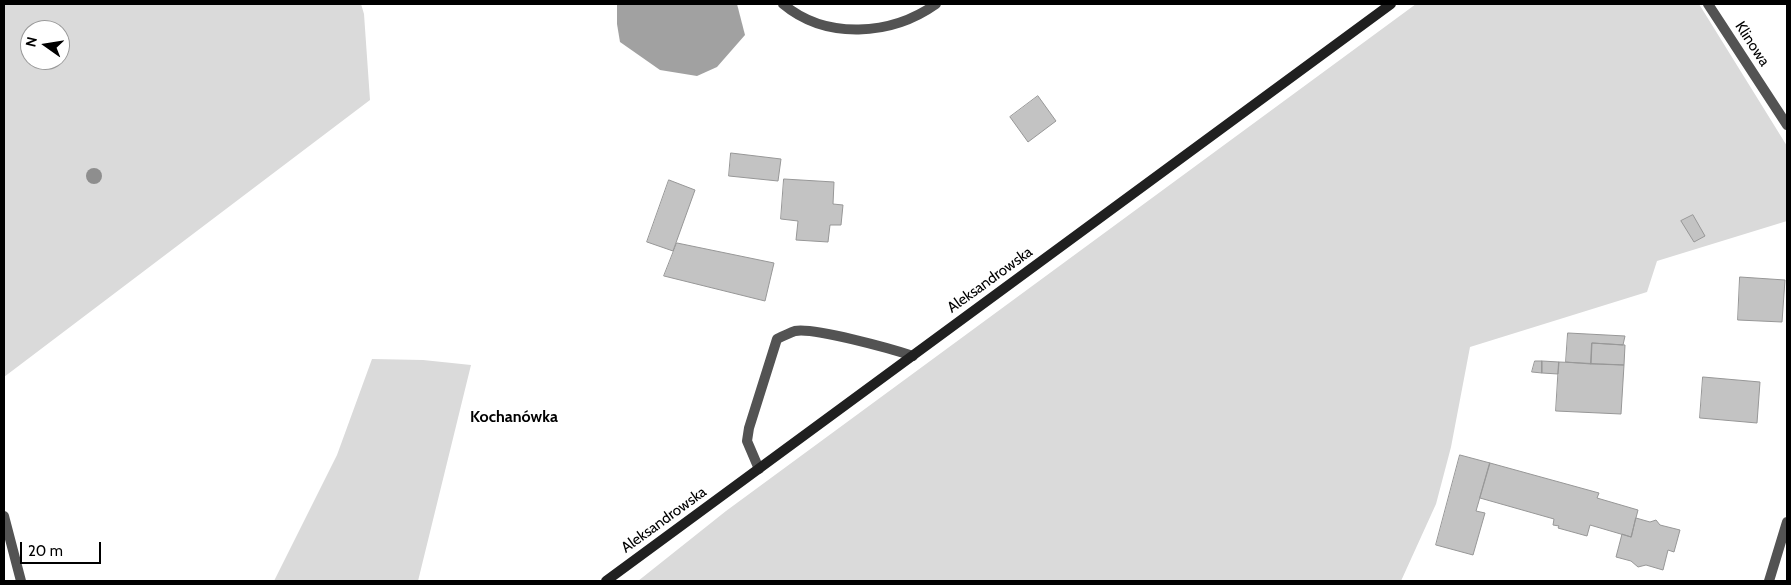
<!DOCTYPE html>
<meta charset="utf-8">
<style>
body{margin:0}
#map{position:relative;width:1791px;height:585px;overflow:hidden;background:#fff;font-family:Cabin,sans-serif}
canvas{display:block}
.frame{position:absolute;inset:0;border:5px solid #000;pointer-events:none}
.north{position:absolute;left:20px;top:20px;width:50px;height:50px;box-sizing:border-box;background:#fff;border:1px solid #999;border-radius:50%;rotate:283deg;font-size:14px;font-weight:700;line-height:20px;text-align:center;color:#000}
.north::after{content:'';display:block;margin:auto;width:18px;height:22px;background:#000;clip-path:polygon(50% 0,100% 100%,50% 72%,0 100%)}
.scale{position:absolute;left:20px;top:542px;width:81px;height:22px;box-sizing:border-box;border:2px solid #000;border-top:0;padding-left:6px;font-size:15px;line-height:18px;white-space:nowrap;color:#000;-webkit-text-stroke:4px #fff;paint-order:stroke}
</style>
<div id="map">
<canvas width="1791" height="585"></canvas>
<div class="frame"></div>
<div class="north">N</div>
<div class="scale">20 m</div>
</div>
<script>
const g = document.querySelector('canvas').getContext('2d');
g.lineJoin = 'round';
function fillPath(path, color) { g.fillStyle = color; g.fill(path, 'evenodd'); }
function stroke(path, color, width, dash) { g.strokeStyle = color; g.lineWidth = width; g.lineCap = dash ? 'butt' : 'round'; g.setLineDash(dash || []); g.stroke(path); }
function label(font, color, halo, rows, align = 'center') {
  g.font = font + ' Cabin,sans-serif'; g.lineWidth = 4; g.setLineDash([]); g.textBaseline = 'middle'; g.strokeStyle = halo; g.fillStyle = color; for (const [text, x, y, turn = 0] of rows) {
    g.save(); g.translate(x, y); g.rotate((+turn || 0) * Math.PI / 180); g.textAlign = isNaN(turn) ? turn : align; if (halo) g.strokeText(text, 0, 0); g.fillText(text, 0, 0); g.restore();
  }
}
const green = new Path2D(`
 M 4,4 L 361,4 L 364,14 L 370,100 L 4,377 ZM 30,30 L 60,30 L 60,60 L 30,60 Z
 M 1416,4 L 1699,4 L 1787,146 L 1787,221 L 1657,261 L 1647,292 L 1470,347 L 1451,447 L 1436,504 L 1401,581 L 638,581 L 726,511 Z
 M 372,359 L 423,360 L 471,365 L 418,581 L 274,581 L 337,455 Z`);
const water = new Path2D(`
 M 617,4 L 737,4 L 745,35 L 717,67 L 697,76 L 660,70 L 620,42 L 617,24 Z`);
const building = new Path2D(`
 M 1038,96 L 1056,121 L 1028,142 L 1010,117 Z
 M 731,153 L 781,159 L 778,181 L 729,176 Z
 M 784,179 L 834,182 L 833,204 L 843,205 L 841,225 L 830,225 L 828,242 L 796,240 L 798,221 L 781,219 Z
 M 669,180 L 695,190 L 673,251 L 647,242 Z
 M 1693,215 L 1705,236 L 1694,242 L 1681,221 Z
 M 677,243 L 774,263 L 765,301 L 664,276 Z
 M 1740,277 L 1785,280 L 1782,322 L 1738,320 Z
 M 1568,333 L 1625,336 L 1623,345 L 1592,343 L 1591,364 L 1566,362 Z
 M 1592,343 L 1625,345 L 1624,365 L 1591,364 Z
 M 1535,361 L 1542,361 L 1542,373 L 1532,372 Z
 M 1542,361 L 1559,362 L 1558,374 L 1542,373 Z
 M 1559,362 L 1624,365 L 1621,414 L 1556,411 Z
 M 1703,377 L 1760,382 L 1757,423 L 1700,418 Z
 M 1460,455 L 1490,463 L 1476,511 L 1485,513 L 1473,555 L 1436,545 Z
 M 1490,463 L 1599,493 L 1597,498 L 1638,510 L 1631,537 L 1590,525 L 1587,536 L 1558,528 L 1559,526 L 1553,525 L 1554,519 L 1480,498 Z
 M 1636,518 L 1650,522 L 1656,520 L 1660,525 L 1680,530 L 1674,552 L 1668,550 L 1663,570 L 1646,565 L 1638,567 L 1631,561 L 1616,557 L 1622,534 L 1631,537 Z`);
const lane = new Path2D(`
 M 783,4 C 826,40 891,36 936,4
 M 759,469 L 747,441 L 749,428 L 777,339 C 783,336 789,333 795,331 C 813,327 892,349 913,356`);
const street = new Path2D(`
 M 1708,4 L 1787,125
 M 4,516 L 21,581
 M 1769,581 L 1787,522`);
const secondary = new Path2D(`
 M 606,581 L 1391,4`);
const trees = [
 [94,176]
];
const streetNames = [
 ["Klinowa",1752,44,57],
 ["Aleksandrowska",990,280,-36],
 ["Aleksandrowska",664,520,-36]
];
const neighbourhoodNames = [
 ["Kochanówka",514,417]
];
fillPath(green, '#dadada');
fillPath(water, '#a1a1a1');
fillPath(building, '#c3c3c3');
stroke(building, '#979797', 1);
stroke(lane, '#535353', 10);
stroke(street, '#535353', 10);
stroke(secondary, '#202020', 10);
g.fillStyle = '#8e8e8e';
for (const [x, y] of trees) { g.beginPath(); g.arc(x, y, 8, 0, 2 * Math.PI); g.fill(); }
label('15px', '#000', '#fff', streetNames);
label('bold 16px', '#000', '#fff', neighbourhoodNames);
</script>
